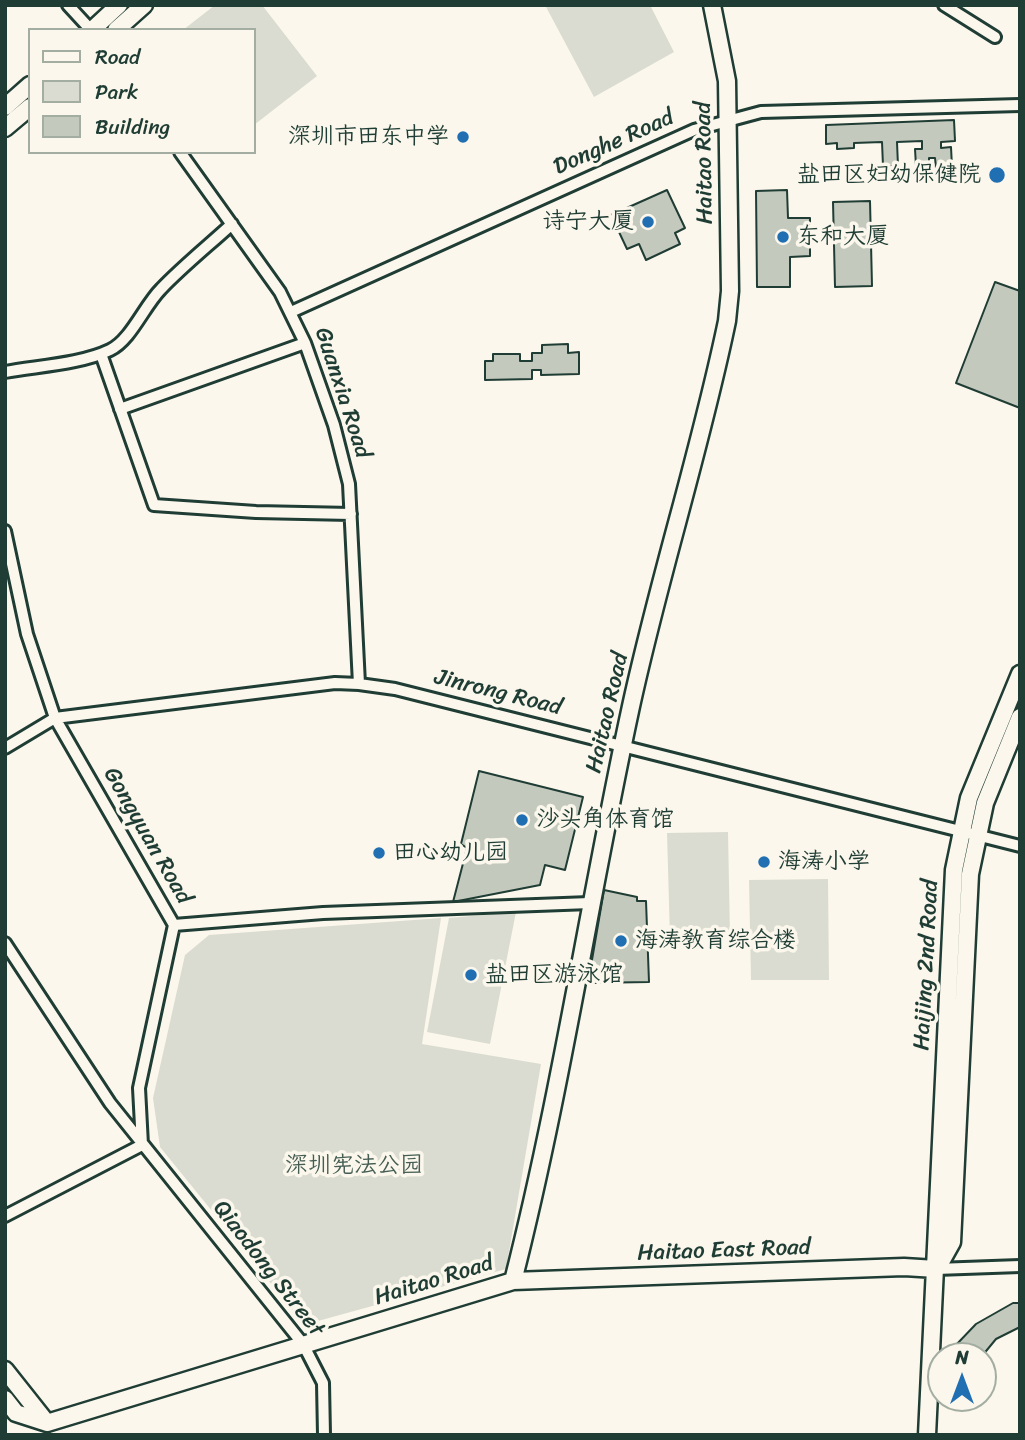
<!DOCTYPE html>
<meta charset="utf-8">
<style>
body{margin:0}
#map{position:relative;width:1025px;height:1440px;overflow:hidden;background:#fbf7ec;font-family:Sriracha,sans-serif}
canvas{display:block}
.frame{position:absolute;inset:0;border:7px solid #1f3d34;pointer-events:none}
.legend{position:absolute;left:28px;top:28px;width:228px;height:126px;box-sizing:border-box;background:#fbf7ec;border:2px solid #a3ada2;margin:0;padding:9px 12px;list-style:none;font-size:21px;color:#1f3d34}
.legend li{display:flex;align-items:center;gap:14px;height:35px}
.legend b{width:35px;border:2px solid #a3ada2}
.north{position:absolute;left:927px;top:1342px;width:70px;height:70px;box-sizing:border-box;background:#fbf7ec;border:2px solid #a3ada2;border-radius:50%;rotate:0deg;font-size:19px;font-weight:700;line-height:28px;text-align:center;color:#1f3d34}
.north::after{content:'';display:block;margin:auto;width:24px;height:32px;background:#1f6fb2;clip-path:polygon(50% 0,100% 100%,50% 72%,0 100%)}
</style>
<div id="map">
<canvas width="1025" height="1440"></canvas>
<div class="frame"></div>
<ul class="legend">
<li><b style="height:9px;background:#fbf7ec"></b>Road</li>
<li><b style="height:19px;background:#dbdcd1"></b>Park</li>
<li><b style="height:19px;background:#c4c9be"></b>Building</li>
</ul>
<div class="north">N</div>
</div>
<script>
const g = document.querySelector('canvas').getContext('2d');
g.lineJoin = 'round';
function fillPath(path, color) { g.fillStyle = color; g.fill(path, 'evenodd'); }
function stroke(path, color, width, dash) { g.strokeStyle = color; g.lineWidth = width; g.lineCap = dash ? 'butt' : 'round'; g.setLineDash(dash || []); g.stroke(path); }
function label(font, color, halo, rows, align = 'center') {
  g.font = font + ' Sriracha,"LXGW WenKai TC",sans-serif'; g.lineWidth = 7; g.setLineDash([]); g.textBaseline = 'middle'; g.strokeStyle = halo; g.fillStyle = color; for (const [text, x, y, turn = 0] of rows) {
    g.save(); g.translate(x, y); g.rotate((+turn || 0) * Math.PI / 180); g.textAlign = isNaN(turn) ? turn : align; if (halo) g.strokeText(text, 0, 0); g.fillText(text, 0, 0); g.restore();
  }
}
const green = new Path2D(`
 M 215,5 L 262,5 L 317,76 L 254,125 L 254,30 L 183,30 Z
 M 545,5 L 650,5 L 674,52 L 594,97 Z
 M 728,832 L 730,937 L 670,939 L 667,833 Z
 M 828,879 L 829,980 L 751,980 L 749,880 Z
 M 516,912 L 490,1044 L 427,1032 L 449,918 Z
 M 441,918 L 422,1044 L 541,1064 L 506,1269 L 318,1321 L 298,1317 L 160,1147 L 153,1098 L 185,955 L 209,935 Z`);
const building = new Path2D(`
 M 954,120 L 955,141 L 941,142 L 941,148 L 951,147 L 952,167 L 936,168 L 935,158 L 929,158 L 929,166 L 916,166 L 915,149 L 922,149 L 922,141 L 897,142 L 898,166 L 883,166 L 882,142 L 854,143 L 854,148 L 837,149 L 837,143 L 826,144 L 826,125 Z
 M 667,190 L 685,228 L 675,233 L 680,244 L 646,260 L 639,244 L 627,249 L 611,215 Z
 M 787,190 L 788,218 L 810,218 L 810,256 L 790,257 L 790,287 L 757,287 L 756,191 Z
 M 870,201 L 872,286 L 835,287 L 833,202 Z
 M 995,282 L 1020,291 L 1020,408 L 956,383 Z
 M 568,344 L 568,353 L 579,352 L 579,374 L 541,375 L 541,370 L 532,370 L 532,379 L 485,380 L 485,361 L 493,361 L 493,354 L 520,354 L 520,361 L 532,361 L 532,353 L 542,353 L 542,345 Z
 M 479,771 L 583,797 L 565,870 L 545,865 L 540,885 L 453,902 L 467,848 L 461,844 Z
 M 604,890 L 637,897 L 637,901 L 646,901 L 649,982 L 588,983 Z
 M 1013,1303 L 1020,1303 L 1020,1327 L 996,1339 L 982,1356 L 953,1356 L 955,1346 L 976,1324 Z
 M 946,1398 L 973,1398 L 972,1405 L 945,1405 Z`);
const street = new Path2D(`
 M 68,5 L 91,30
 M 944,5 L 995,37
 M 180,152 L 280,292 L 305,343 L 334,425 L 349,484 L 359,684
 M 291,312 L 694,130 L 761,112 L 1020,105
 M 101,354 L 154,505 L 256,512 L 351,514
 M 5,372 C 37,366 81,364 110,350 C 131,340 144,306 161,289 C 183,266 208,246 232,224
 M 120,409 L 305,343
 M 5,531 L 27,634 L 55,718 L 174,925 L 139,1088 L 142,1145 L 5,1216
 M 5,748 L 55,718 L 335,683 L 359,684 L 395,689 L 1020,846
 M 174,925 L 323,913 L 590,903
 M 5,943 L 110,1103 L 303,1344 L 323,1383 L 324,1435
 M 936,1269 L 1020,1266`);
const secondary = new Path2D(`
 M 92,30 L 119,5
 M 116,30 L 144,5
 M 5,107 L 30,85
 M 5,128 L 30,107
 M 938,1267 L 952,1242 L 970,874 L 985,803 L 1020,717
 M 513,1281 L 904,1267 L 936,1269
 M 5,1370 L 47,1423
 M 5,1399 L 16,1413 L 47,1423
 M 47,1423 L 513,1281 C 561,1093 589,901 630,711 C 658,580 700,452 727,321 L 730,291 L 727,81 L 712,5
 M 927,1435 L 954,870 L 969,798 L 1020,674`);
const markers = [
 [463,137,7,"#1f6fb2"],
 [997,175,9,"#1f6fb2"],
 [648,222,7,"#1f6fb2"],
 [783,237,7,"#1f6fb2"],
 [522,820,7,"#1f6fb2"],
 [379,853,7,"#1f6fb2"],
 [764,862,7,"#1f6fb2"],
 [621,941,7,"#1f6fb2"],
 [471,975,7,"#1f6fb2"]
];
const poiNames = [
 ["深圳市田东中学",449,137,"right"],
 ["盐田区妇幼保健院",981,175,"right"],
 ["诗宁大厦",634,222,"right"],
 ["东和大厦",797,237],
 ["沙头角体育馆",536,820],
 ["田心幼儿园",393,853],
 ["海涛小学",778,862],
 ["海涛教育综合楼",635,941],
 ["盐田区游泳馆",485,975]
];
const streetNames = [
 ["Donghe Road",614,143,-24],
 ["Haitao Road",705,163,-91],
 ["Guanxia Road",342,393,72],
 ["Jinrong Road",498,693,14],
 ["Haitao Road",608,713,-77],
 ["Gongyuan Road",147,836,60],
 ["Haijing 2nd Road",927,965,-87],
 ["Haitao East Road",724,1251,-2],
 ["Qiaodong Street",268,1269,52],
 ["Haitao Road",434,1281,-17]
];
const parkNames = [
 ["深圳宪法公园",354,1166]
];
fillPath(green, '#dbdcd1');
fillPath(building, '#c4c9be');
stroke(building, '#1f3d34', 2);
stroke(street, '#1f3d34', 16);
stroke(secondary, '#1f3d34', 21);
stroke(street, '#fbf7ec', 10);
stroke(secondary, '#fbf7ec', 16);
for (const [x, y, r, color] of markers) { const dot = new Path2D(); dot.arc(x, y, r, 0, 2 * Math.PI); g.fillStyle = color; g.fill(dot); stroke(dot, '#fbf7ec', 2.5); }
label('23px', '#1f3d34', '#fbf7ec', poiNames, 'left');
label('23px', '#1f3d34', '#fbf7ec', streetNames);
label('23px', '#455d53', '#fbf7ec', parkNames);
</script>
